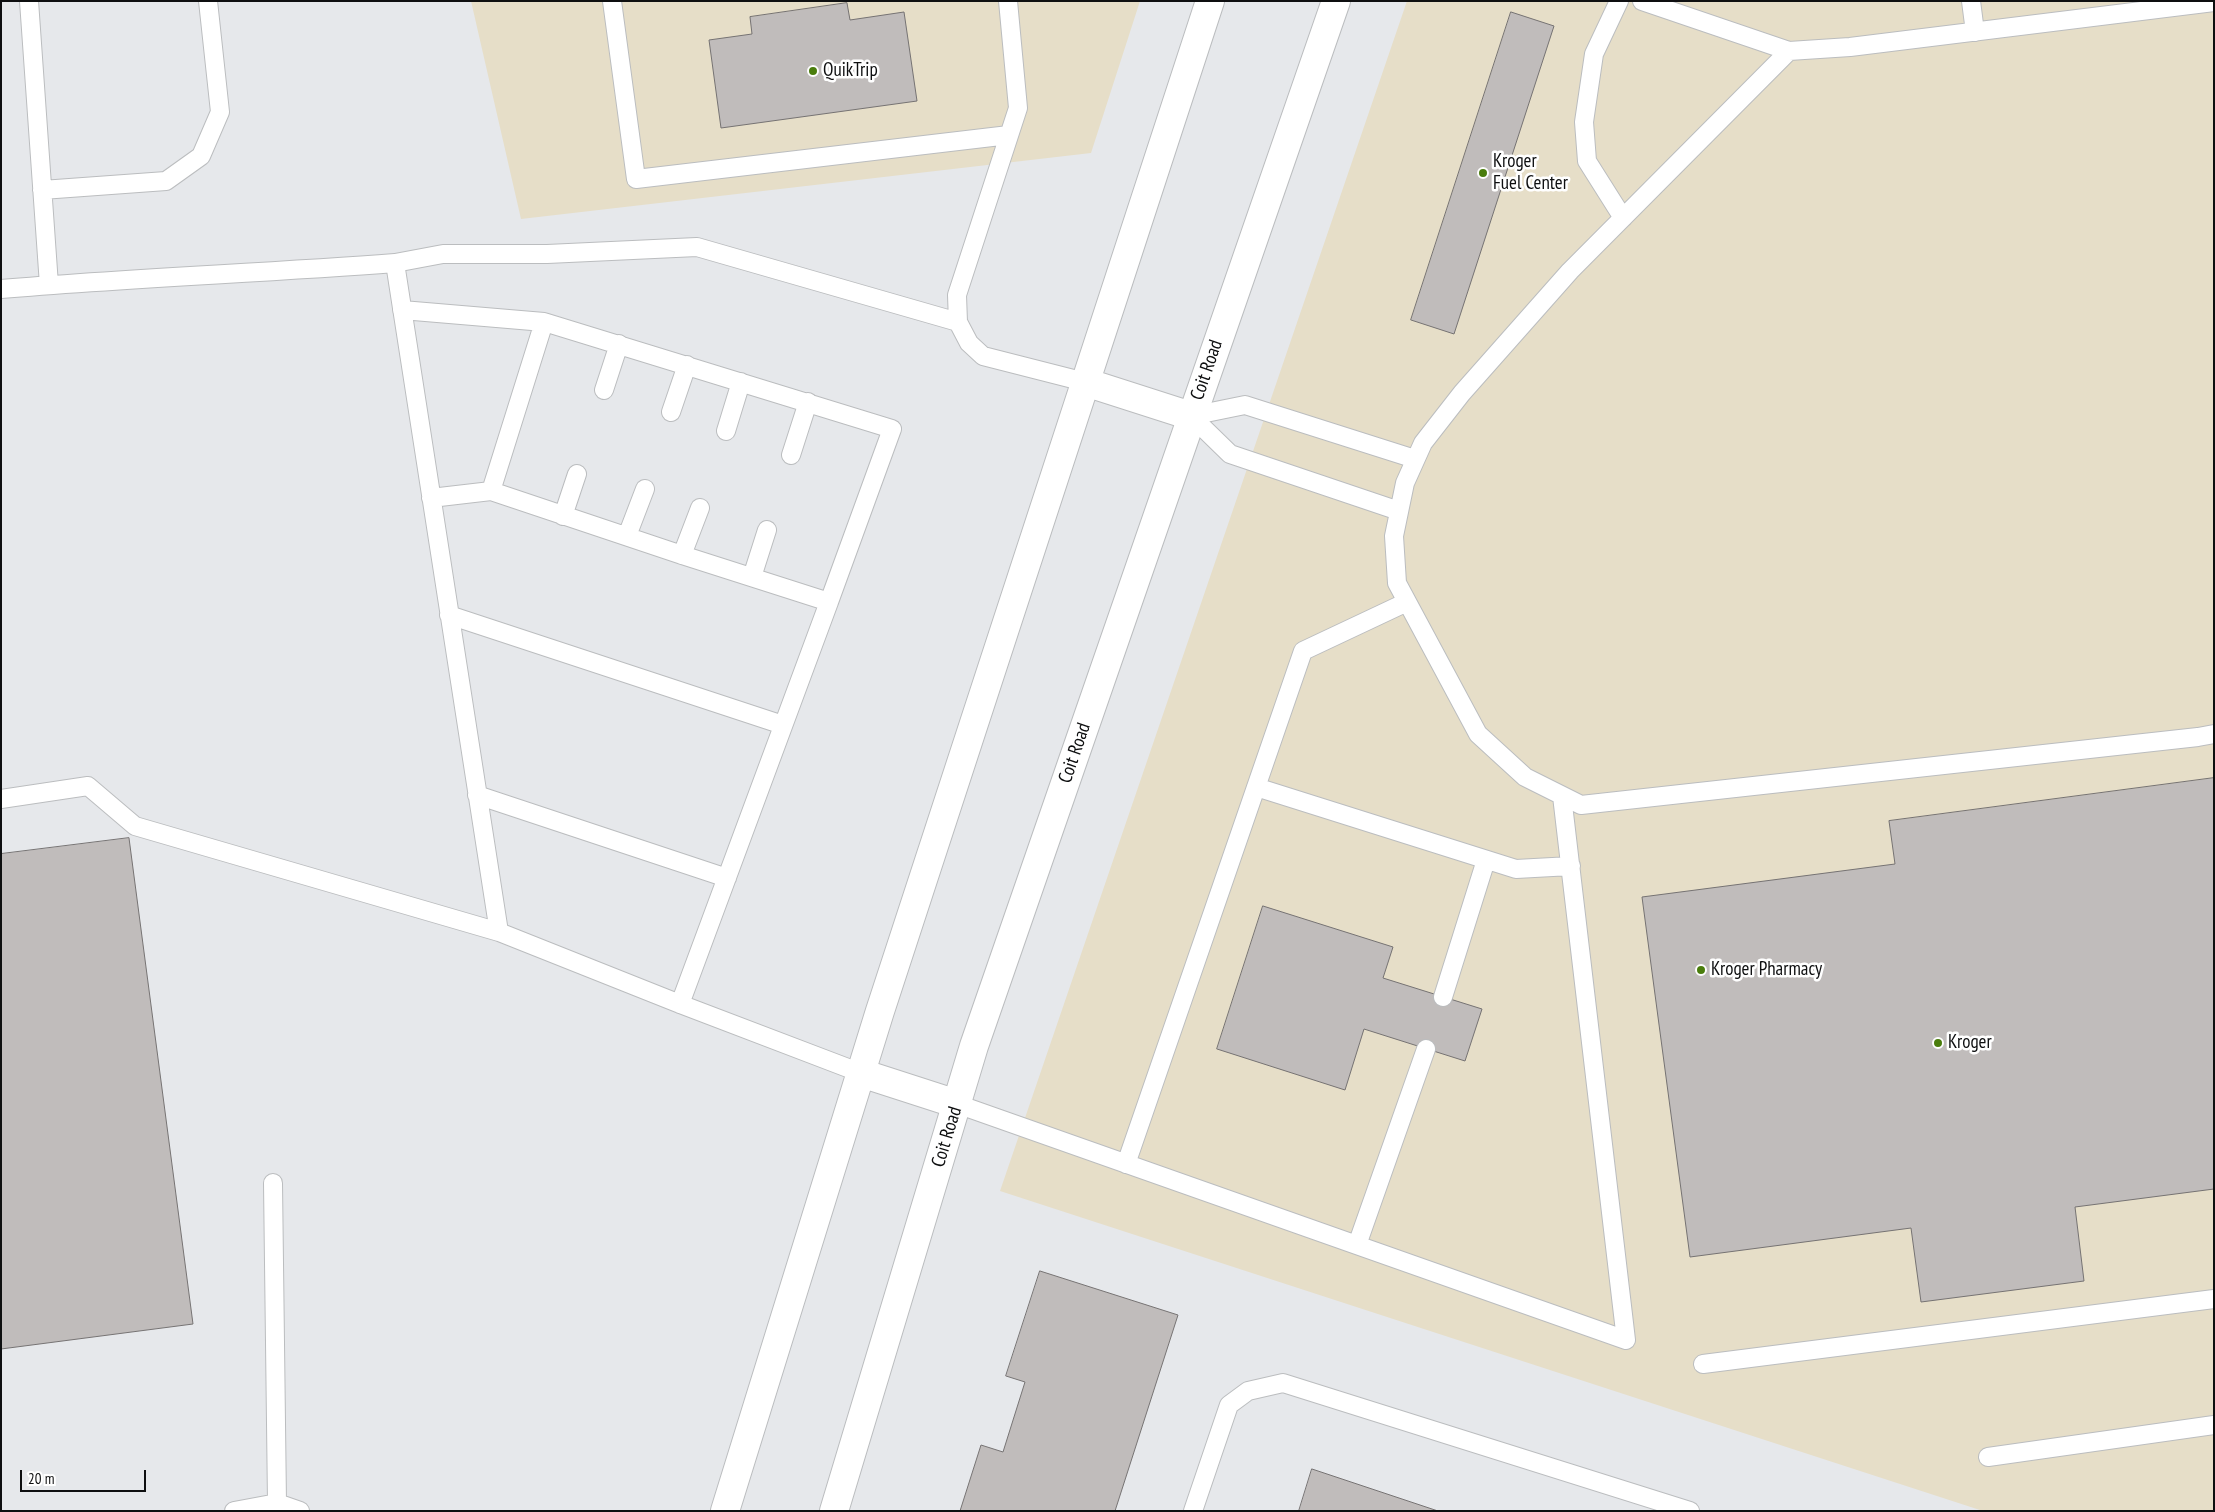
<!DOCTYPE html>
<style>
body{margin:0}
#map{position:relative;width:2215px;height:1512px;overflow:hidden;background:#e6e8eb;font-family:"PT Sans Narrow",sans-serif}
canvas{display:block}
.frame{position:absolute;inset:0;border:2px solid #0e0f10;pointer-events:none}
.scale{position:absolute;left:20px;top:1470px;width:126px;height:22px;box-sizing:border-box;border:2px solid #0e0f10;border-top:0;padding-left:6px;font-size:15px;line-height:18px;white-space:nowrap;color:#0e0f10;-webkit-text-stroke:4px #fff;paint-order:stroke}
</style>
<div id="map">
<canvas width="2215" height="1512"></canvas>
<div class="frame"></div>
<div class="scale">20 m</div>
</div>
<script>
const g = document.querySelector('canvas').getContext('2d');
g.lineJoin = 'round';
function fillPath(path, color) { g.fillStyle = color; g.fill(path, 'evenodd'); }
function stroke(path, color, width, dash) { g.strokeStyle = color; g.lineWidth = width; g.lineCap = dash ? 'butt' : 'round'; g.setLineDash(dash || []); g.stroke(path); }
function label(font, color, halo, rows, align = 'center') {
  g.font = font + ' "PT Sans Narrow",sans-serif'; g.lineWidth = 5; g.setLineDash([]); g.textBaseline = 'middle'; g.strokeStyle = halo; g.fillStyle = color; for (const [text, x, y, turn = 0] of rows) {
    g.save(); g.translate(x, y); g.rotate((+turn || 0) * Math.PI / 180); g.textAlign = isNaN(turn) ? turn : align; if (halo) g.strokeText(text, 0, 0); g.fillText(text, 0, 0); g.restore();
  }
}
const commercial = new Path2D(`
 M 471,1 L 1140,1 L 1091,153 L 521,219 Z
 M 1407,1 L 2214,1 L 2214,1511 L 1983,1511 L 1000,1191 Z`);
const building = new Path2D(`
 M 847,3 L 850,20 L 904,12 L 917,101 L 721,128 L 709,40 L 752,34 L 750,17 Z
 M 1511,12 L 1554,26 L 1454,334 L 1411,320 Z
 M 2214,778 L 2214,1189 L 2075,1207 L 2084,1281 L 1921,1302 L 1911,1228 L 1690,1257 L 1642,897 L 1895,864 L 1889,821 Z
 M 129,838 L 193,1324 L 1,1349 L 1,854 Z
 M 1263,906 L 1393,947 L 1383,978 L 1482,1009 L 1465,1061 L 1364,1029 L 1345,1090 L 1217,1049 Z
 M 1040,1271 L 1178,1315 L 1115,1511 L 960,1511 L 981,1445 L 1003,1452 L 1025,1382 L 1006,1376 Z
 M 1312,1469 L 1438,1511 L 1299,1511 Z`);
const lane = new Path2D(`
 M 29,1 L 49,285
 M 612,1 L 636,179 L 1009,135
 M 1008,1 L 1018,108 L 957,295 L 958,322 L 969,343 L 983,356 L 1085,382
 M 1619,1 L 1594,54 L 1584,122 L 1587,161 L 1623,218
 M 1642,1 L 1789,51 L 1850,47 L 2214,2
 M 1971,1 L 1975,32
 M 1789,51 L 1570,271 L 1462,393 L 1423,443 L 1405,483 L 1394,536 L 1397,583 L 1478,734 L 1525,777 L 1581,805 L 2198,737 L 2214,734
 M 42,190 L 166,181 L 201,156 L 220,112 L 208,1
 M 395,263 L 443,254 L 547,254 L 697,247 L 958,322
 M 1,289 C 132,278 263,273 395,263 L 499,932 L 680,1004 L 861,1073
 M 402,310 L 544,322 L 892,429 L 829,602 L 682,555 L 491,491 L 431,498
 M 604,390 L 619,344
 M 671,412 L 687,365
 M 1191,416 L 1245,405 L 1415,459
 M 1191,416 L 1230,454 L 1399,511
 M 726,431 L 741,382
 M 791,455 L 808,402
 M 491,491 L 544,322
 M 563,516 L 577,474
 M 627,536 L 645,489
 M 682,555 L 700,508
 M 752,577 L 767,530
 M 449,615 L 783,725
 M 1256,787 L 1516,869 L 1571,866
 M 477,795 L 727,878
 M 1,799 L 88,786 L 135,826 L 499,932
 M 1443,997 L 1486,860
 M 680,1004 L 829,602
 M 957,1104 L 1626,1340 L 1562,796
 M 1126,1164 L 1303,651 L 1407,602
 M 273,1183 L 277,1503
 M 1357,1245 L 1426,1049
 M 1703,1364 L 2214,1299
 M 1988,1457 L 2214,1425
 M 234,1511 L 277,1503 L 300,1511
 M 1193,1511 L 1229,1405 L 1248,1391 L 1283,1383 L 1690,1511`);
const secondary = new Path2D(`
 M 1085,382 L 1191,416
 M 861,1073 L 957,1104
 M 725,1511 L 880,1011 L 1210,1
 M 834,1511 L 974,1046 L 1336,1`);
const markers = [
 [813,71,5,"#4a7d0c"],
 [1483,173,5,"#4a7d0c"],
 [1701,970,5,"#4a7d0c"],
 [1938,1043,5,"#4a7d0c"]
];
const poiNames = [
 ["QuikTrip",823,71],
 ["Kroger",1493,162],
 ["Fuel Center",1493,184],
 ["Kroger Pharmacy",1711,970],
 ["Kroger",1948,1043]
];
const streetNames = [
 ["Coit Road",1207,370,-71],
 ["Coit Road",1075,753,-71],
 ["Coit Road",947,1137,-73]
];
fillPath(commercial, '#e6dec8');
fillPath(building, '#c0bcbb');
stroke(building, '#767373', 1);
stroke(lane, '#bbbdbf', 20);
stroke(secondary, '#bbbdbf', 30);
stroke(lane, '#fff', 18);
stroke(secondary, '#fff', 28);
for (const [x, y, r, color] of markers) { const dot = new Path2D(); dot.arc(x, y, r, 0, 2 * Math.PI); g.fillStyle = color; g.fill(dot); stroke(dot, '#fff', 2); }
label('19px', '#0e0f10', '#fff', poiNames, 'left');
label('19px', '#0e0f10', '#fff', streetNames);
</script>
